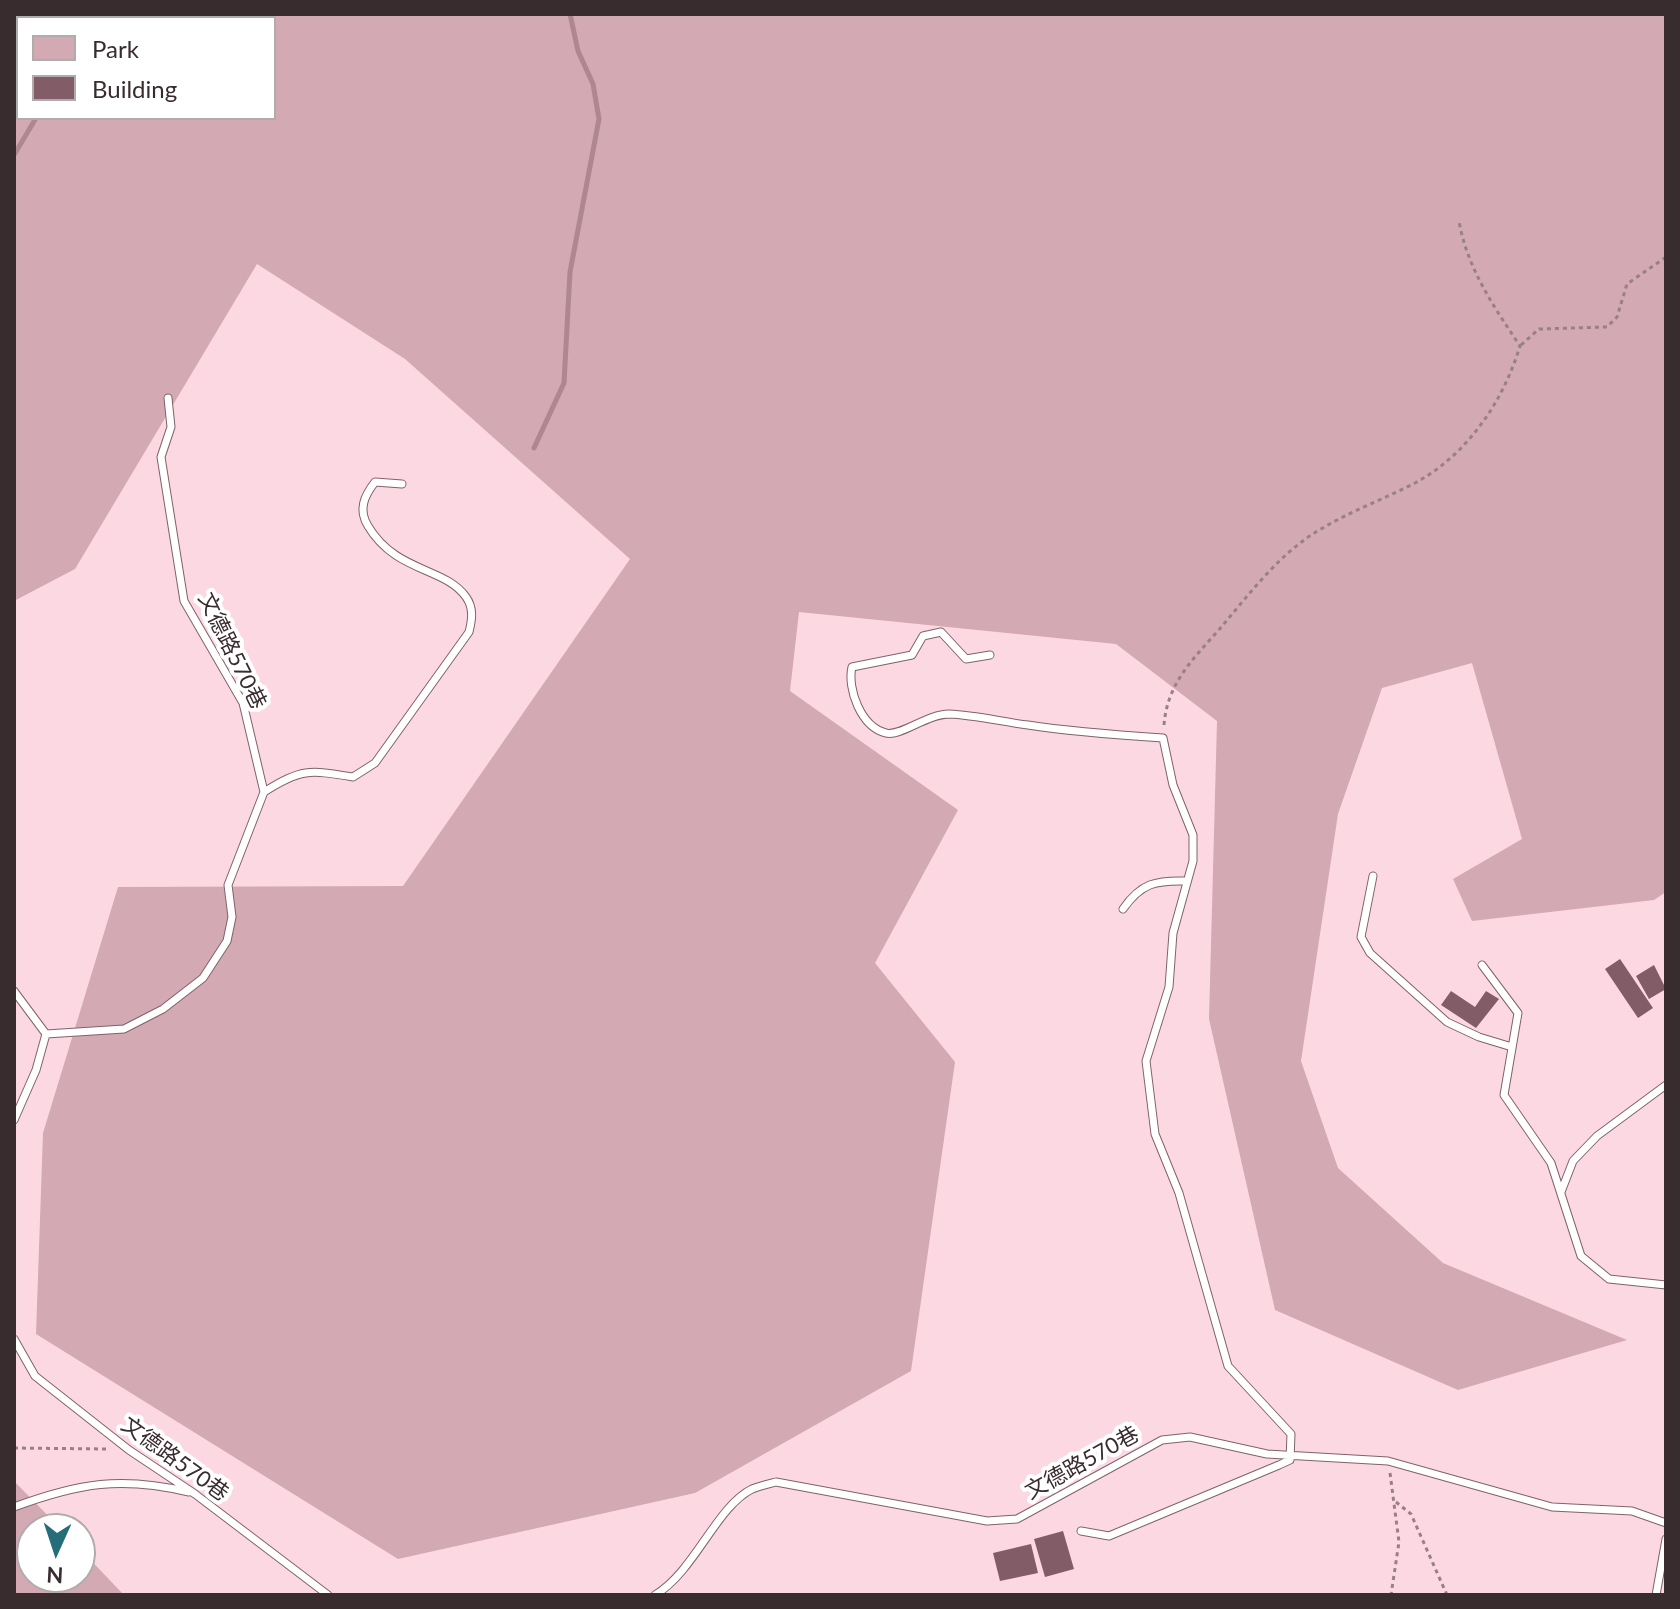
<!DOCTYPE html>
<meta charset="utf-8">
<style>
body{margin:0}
#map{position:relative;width:1680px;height:1609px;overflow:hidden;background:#fcd9e2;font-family:Lato,sans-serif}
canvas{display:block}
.frame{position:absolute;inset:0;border:16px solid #392c2f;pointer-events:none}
.legend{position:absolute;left:16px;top:16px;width:260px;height:104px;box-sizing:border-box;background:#fff;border:2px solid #b0abac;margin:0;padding:10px 14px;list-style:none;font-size:24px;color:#392c2f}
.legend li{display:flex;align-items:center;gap:16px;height:40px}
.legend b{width:40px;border:2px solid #b0abac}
.north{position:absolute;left:16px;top:1513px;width:80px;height:80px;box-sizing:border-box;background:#fff;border:2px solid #b0abac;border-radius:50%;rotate:183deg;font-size:22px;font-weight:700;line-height:32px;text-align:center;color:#392c2f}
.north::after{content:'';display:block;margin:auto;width:28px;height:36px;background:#266d7a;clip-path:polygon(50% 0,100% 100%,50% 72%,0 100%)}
</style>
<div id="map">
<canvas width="1680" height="1609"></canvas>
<div class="frame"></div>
<ul class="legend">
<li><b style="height:22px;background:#d3a9b3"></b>Park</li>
<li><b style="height:22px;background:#825c66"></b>Building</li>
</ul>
<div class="north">N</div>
</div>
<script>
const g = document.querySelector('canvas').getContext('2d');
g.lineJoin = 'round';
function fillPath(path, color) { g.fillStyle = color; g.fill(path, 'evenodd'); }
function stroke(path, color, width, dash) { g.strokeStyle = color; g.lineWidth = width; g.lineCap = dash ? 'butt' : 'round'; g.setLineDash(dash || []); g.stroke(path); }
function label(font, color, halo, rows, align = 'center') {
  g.font = font + ' Lato,"Noto Sans TC",sans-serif'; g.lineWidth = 8; g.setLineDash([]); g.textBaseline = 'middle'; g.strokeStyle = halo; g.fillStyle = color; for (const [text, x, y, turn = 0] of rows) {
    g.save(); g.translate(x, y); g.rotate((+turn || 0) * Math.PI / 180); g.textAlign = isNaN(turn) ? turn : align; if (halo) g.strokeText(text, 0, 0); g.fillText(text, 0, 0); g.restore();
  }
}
const green = new Path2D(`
 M 14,14 L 1666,14 L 1666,892 L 1654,900 L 1472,921 L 1453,879 L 1522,839 L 1472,663 L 1382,688 L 1338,814 L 1301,1061 L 1338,1168 L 1443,1263 L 1627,1340 L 1458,1390 L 1275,1310 L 1209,1019 L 1217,721 L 1116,644 L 799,612 L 790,691 L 958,810 L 875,963 L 955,1062 L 911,1371 L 695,1493 L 398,1559 L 36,1334 L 43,1133 L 118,887 L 403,886 L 630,559 L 405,359 L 257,264 L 75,569 L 14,601 ZM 18,18 L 274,18 L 274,118 L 18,118 Z
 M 14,1481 L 61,1529 L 32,1529 L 32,1577 L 80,1577 L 80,1549 L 124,1595 L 14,1595 Z`);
const stream = new Path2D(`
 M 138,18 L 141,14
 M 14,155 L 36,118
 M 534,448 L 564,383 L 570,272 L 599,119 L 593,84 L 578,51 L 570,14`);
const building = new Path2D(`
 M 1620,959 L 1653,1008 L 1638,1018 L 1605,969 Z
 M 1654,965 L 1666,989 L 1649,999 L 1636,976 Z
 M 1451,991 L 1475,1007 L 1486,991 L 1499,999 L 1476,1028 L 1441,1005 Z
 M 1063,1531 L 1074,1569 L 1045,1577 L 1034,1539 Z
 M 1031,1544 L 1038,1573 L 1000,1581 L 993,1553 Z`);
const path = new Path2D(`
 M 1521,345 L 1539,329 L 1607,327 L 1617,317 L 1627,284 L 1666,257
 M 1164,725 C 1167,685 1191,661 1217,632 C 1248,596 1279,553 1321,529 C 1351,511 1384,499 1415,483 C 1467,455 1503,402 1520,346 C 1494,307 1467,268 1459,221
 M 14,1448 L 109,1449
 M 1390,1473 L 1399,1542 L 1391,1595
 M 1396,1502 L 1411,1514 L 1447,1595`);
const lane = new Path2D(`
 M 990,655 L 966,659 L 941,632 L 923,636 L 912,655 L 852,667 C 847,689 861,727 886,733 C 900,737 927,714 949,714 C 975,715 1003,722 1028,725 C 1073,732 1118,735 1163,738 L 1173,785 L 1193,835 L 1193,861 L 1173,933 L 1169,987 L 1146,1061 L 1155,1134 L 1179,1193 L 1228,1366 L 1291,1434 L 1290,1460 L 1279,1465 L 1109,1536 L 1081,1531
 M 264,792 C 301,768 310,770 353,777 L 375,763 L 469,632 C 472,620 474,608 466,597 C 445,567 396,573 368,526 C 358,510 364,496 375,482 L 402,484
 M 1373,876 L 1361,937 L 1370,953 L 1447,1022 L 1479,1037 L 1512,1047
 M 1123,909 C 1141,883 1156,880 1187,881
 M 1482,965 L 1518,1013 L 1504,1095 L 1551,1163 L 1581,1256 L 1609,1279 L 1666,1285
 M 14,991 L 46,1034
 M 14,1120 L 36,1070 L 46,1034 L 124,1029 L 163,1009 L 203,978 L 227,941 L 232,917 L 228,885 L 264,792 L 243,703 L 184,601 L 161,457 L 171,427 L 168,398
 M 1561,1192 L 1573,1161 L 1597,1136 L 1666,1085
 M 14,1339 L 35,1376 L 129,1450 L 195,1494 L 328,1595
 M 14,1507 C 79,1483 121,1476 189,1492
 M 655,1595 C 695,1571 716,1507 752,1489 C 759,1486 768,1484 776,1482 L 987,1521 L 1017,1519 L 1162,1440 L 1190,1437 L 1267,1454 L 1388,1461 L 1552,1507 L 1632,1511 L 1666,1523
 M 1656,1595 L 1666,1539`);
const streetNames = [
 ["文德路570巷",232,651,64],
 ["文德路570巷",175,1459,36],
 ["文德路570巷",1082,1463,-29]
];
fillPath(green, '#d3a9b3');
stroke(stream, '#af8791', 5);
fillPath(building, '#825c66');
stroke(lane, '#806269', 9);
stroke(path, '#978086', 3, [4, 4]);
stroke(lane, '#fff', 7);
label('22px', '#392c2f', '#fff', streetNames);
</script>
